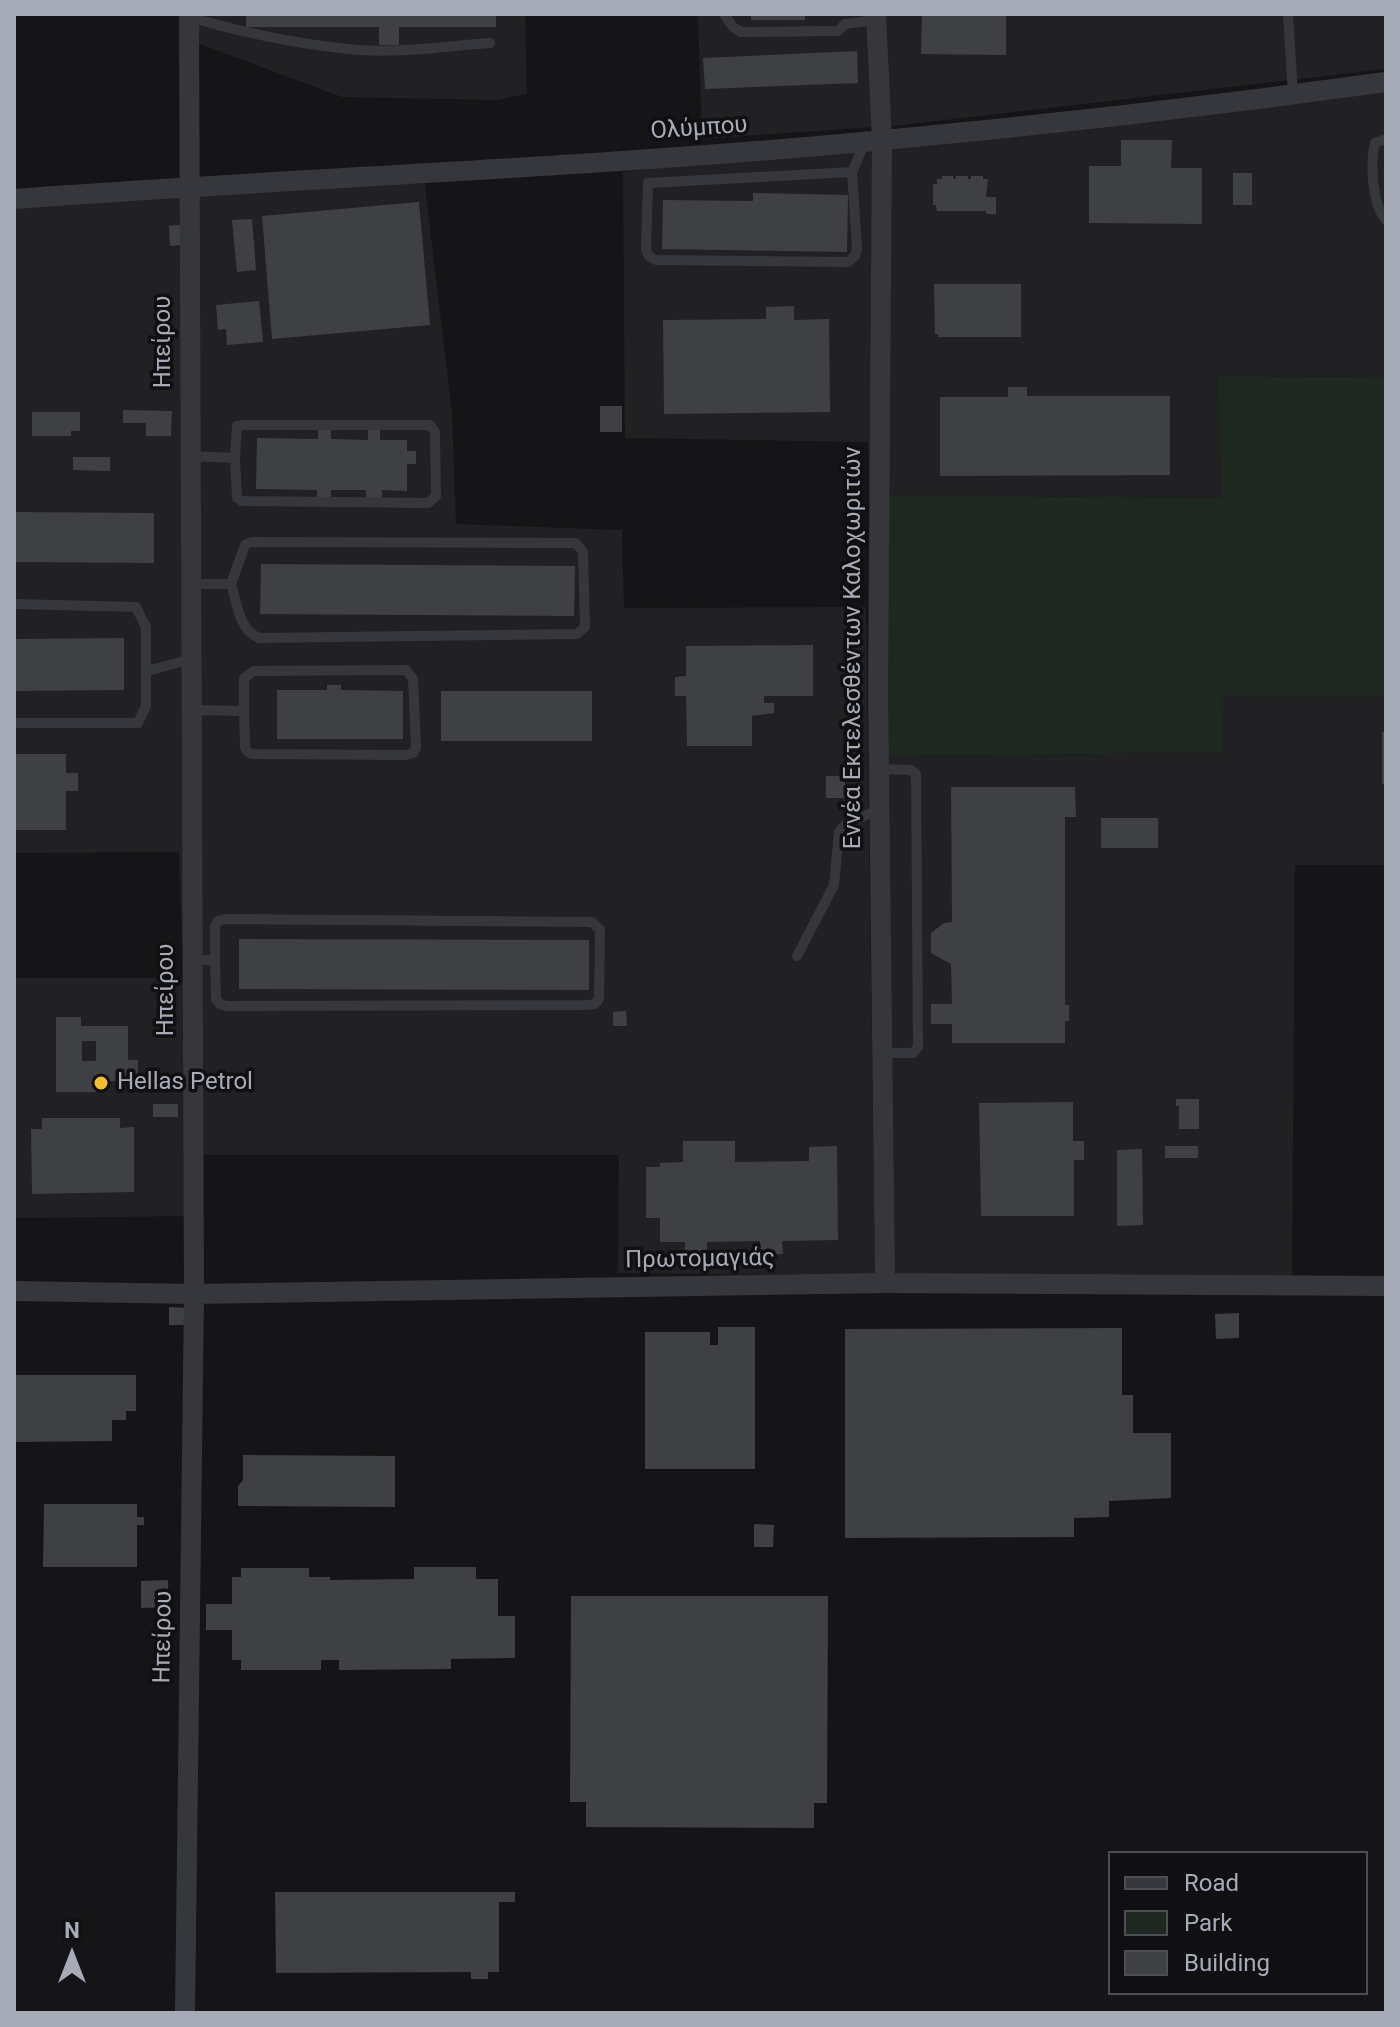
<!DOCTYPE html>
<meta charset="utf-8">
<style>
body{margin:0}
#map{position:relative;width:1400px;height:2027px;overflow:hidden;background:#151517;font-family:Roboto,sans-serif}
canvas{display:block}
.frame{position:absolute;inset:0;border:16px solid #a7abb7;pointer-events:none}
.legend{position:absolute;left:1108px;top:1851px;width:260px;height:144px;box-sizing:border-box;background:#101012;border:2px solid #4c4e54;margin:0;padding:10px 14px;list-style:none;font-size:24px;color:#a7abb7}
.legend li{display:flex;align-items:center;gap:16px;height:40px}
.legend b{width:40px;border:2px solid #4c4e54}
.north{position:absolute;left:32px;top:1915px;width:80px;height:80px;-webkit-text-stroke:6px #101012;paint-order:stroke;rotate:0deg;font-size:22px;font-weight:700;line-height:32px;text-align:center;color:#a7abb7}
.north::after{content:'';display:block;margin:auto;width:28px;height:36px;background:#a7abb7;clip-path:polygon(50% 0,100% 100%,50% 72%,0 100%)}
</style>
<div id="map">
<canvas width="1400" height="2027"></canvas>
<div class="frame"></div>
<ul class="legend">
<li><b style="height:10px;background:#36373c"></b>Road</li>
<li><b style="height:22px;background:#1f2721"></b>Park</li>
<li><b style="height:22px;background:#3f4044"></b>Building</li>
</ul>
<div class="north">N</div>
</div>
<script>
const g = document.querySelector('canvas').getContext('2d');
g.lineJoin = 'round';
function fillPath(path, color) { g.fillStyle = color; g.fill(path, 'evenodd'); }
function stroke(path, color, width, dash) { g.strokeStyle = color; g.lineWidth = width; g.lineCap = dash ? 'butt' : 'round'; g.setLineDash(dash || []); g.stroke(path); }
function label(font, color, halo, rows, align = 'center') {
  g.font = font + ' Roboto,sans-serif'; g.lineWidth = 7; g.setLineDash([]); g.textBaseline = 'middle'; g.strokeStyle = halo; g.fillStyle = color; for (const [text, x, y, turn = 0] of rows) {
    g.save(); g.translate(x, y); g.rotate((+turn || 0) * Math.PI / 180); g.textAlign = isNaN(turn) ? turn : align; if (halo) g.strokeText(text, 0, 0); g.fillText(text, 0, 0); g.restore();
  }
}
const built = new Path2D(`
 M 181,14 L 525,14 L 527,94 L 497,100 L 342,97 L 181,37 Z
 M 698,14 L 1386,14 L 1386,69 L 902,125 L 702,139 Z
 M 1386,88 L 1386,377 L 1217,376 L 1222,498 L 870,495 L 868,442 L 625,438 L 623,172 Z
 M 424,178 L 452,413 L 456,524 L 622,530 L 624,608 L 866,607 L 875,1276 L 618,1273 L 619,1155 L 201,1155 L 201,1216 L 14,1218 L 14,978 L 183,978 L 179,852 L 14,853 L 14,206 Z
 M 1222,696 L 1386,697 L 1386,865 L 1295,865 L 1292,1276 L 900,1278 L 891,1267 L 885,756 L 1222,753 Z`);
const green = new Path2D(`
 M 1217,376 L 1386,377 L 1386,697 L 1223,696 L 1222,753 L 885,756 L 886,495 L 1222,498 Z`);
const building = new Path2D(`
 M 246,14 L 496,14 L 496,27 L 399,27 L 399,45 L 379,45 L 379,27 L 246,27 Z
 M 751,14 L 805,14 L 805,20 L 751,20 Z
 M 922,14 L 1006,14 L 1006,55 L 921,54 Z
 M 857,51 L 858,83 L 705,89 L 703,58 Z
 M 1121,140 L 1172,140 L 1171,168 L 1202,168 L 1202,224 L 1089,223 L 1089,166 L 1121,166 Z
 M 1233,173 L 1252,173 L 1252,205 L 1233,205 Z
 M 942,176 L 953,176 L 953,179 L 956,179 L 956,176 L 968,176 L 968,179 L 971,179 L 971,176 L 983,176 L 983,179 L 988,179 L 986,197 L 996,197 L 996,214 L 986,214 L 986,211 L 937,211 L 936,205 L 933,205 L 933,184 L 937,184 L 937,179 L 942,179 Z
 M 753,193 L 848,195 L 847,252 L 662,249 L 663,200 L 753,201 Z
 M 419,202 L 430,325 L 272,339 L 262,216 Z
 M 252,219 L 256,270 L 237,272 L 232,220 Z
 M 186,224 L 188,244 L 170,246 L 169,226 Z
 M 934,284 L 1021,284 L 1021,337 L 938,337 L 938,334 L 935,334 Z
 M 259,301 L 263,342 L 227,345 L 226,329 L 218,330 L 216,305 Z
 M 794,306 L 794,320 L 829,319 L 830,412 L 664,414 L 663,320 L 766,319 L 766,307 Z
 M 1008,387 L 1027,387 L 1027,396 L 1170,396 L 1170,475 L 940,476 L 940,397 L 1008,397 Z
 M 600,406 L 622,406 L 622,432 L 600,432 Z
 M 123,410 L 172,411 L 171,436 L 146,436 L 146,423 L 123,423 Z
 M 32,412 L 80,412 L 80,431 L 71,431 L 71,436 L 32,436 Z
 M 318,428 L 331,428 L 331,439 L 368,440 L 368,428 L 380,428 L 380,440 L 407,440 L 407,451 L 416,451 L 416,464 L 407,464 L 407,491 L 382,490 L 382,499 L 366,499 L 366,490 L 331,490 L 331,499 L 317,499 L 317,490 L 256,489 L 257,438 L 318,439 Z
 M 73,457 L 110,457 L 110,471 L 73,470 Z
 M 14,512 L 154,513 L 154,563 L 14,562 Z
 M 261,564 L 575,566 L 574,616 L 260,614 Z
 M 124,638 L 124,690 L 14,691 L 14,639 Z
 M 813,645 L 813,696 L 764,696 L 764,703 L 774,703 L 774,713 L 752,716 L 752,746 L 687,746 L 686,696 L 675,696 L 675,677 L 686,676 L 686,646 Z
 M 327,685 L 341,685 L 341,690 L 403,691 L 403,739 L 277,739 L 277,690 L 327,690 Z
 M 441,691 L 592,691 L 592,741 L 441,741 Z
 M 1382,732 L 1386,732 L 1386,784 L 1382,784 Z
 M 14,754 L 66,754 L 66,773 L 78,773 L 78,791 L 66,791 L 66,830 L 14,830 Z
 M 826,776 L 845,776 L 845,798 L 826,798 Z
 M 951,787 L 1075,787 L 1076,817 L 1065,817 L 1065,1005 L 1069,1005 L 1069,1021 L 1065,1021 L 1065,1043 L 952,1043 L 952,1024 L 931,1024 L 931,1004 L 952,1004 L 951,964 L 931,953 L 931,933 L 944,923 L 952,922 Z
 M 1101,818 L 1158,818 L 1158,848 L 1101,848 Z
 M 239,939 L 589,940 L 589,990 L 239,989 Z
 M 626,1011 L 627,1026 L 613,1026 L 613,1012 Z
 M 56,1017 L 81,1017 L 81,1026 L 128,1026 L 128,1060 L 138,1060 L 138,1081 L 96,1081 L 96,1092 L 56,1092 ZM 82,1041 L 96,1041 L 96,1061 L 82,1061 Z
 M 1176,1099 L 1199,1099 L 1199,1129 L 1179,1129 L 1179,1106 L 1176,1106 Z
 M 1073,1102 L 1073,1141 L 1084,1141 L 1084,1160 L 1074,1160 L 1074,1216 L 981,1216 L 979,1103 Z
 M 153,1104 L 178,1104 L 178,1117 L 153,1117 Z
 M 42,1118 L 120,1118 L 120,1128 L 134,1127 L 134,1192 L 32,1194 L 31,1129 L 42,1129 Z
 M 683,1141 L 735,1141 L 735,1162 L 809,1161 L 809,1147 L 837,1146 L 838,1240 L 782,1241 L 783,1254 L 760,1255 L 760,1241 L 707,1242 L 707,1254 L 685,1254 L 685,1242 L 660,1242 L 660,1218 L 646,1218 L 646,1167 L 660,1167 L 660,1163 L 683,1162 Z
 M 1165,1146 L 1198,1146 L 1198,1158 L 1165,1158 Z
 M 1142,1149 L 1143,1225 L 1117,1226 L 1117,1150 Z
 M 169,1307 L 191,1308 L 191,1325 L 169,1325 Z
 M 1239,1313 L 1239,1338 L 1216,1339 L 1215,1314 Z
 M 718,1327 L 755,1327 L 755,1469 L 645,1469 L 645,1332 L 710,1332 L 710,1345 L 718,1345 Z
 M 1122,1328 L 1122,1395 L 1133,1395 L 1133,1433 L 1171,1433 L 1171,1498 L 1109,1501 L 1109,1517 L 1074,1518 L 1074,1537 L 845,1538 L 845,1329 Z
 M 14,1375 L 136,1375 L 136,1411 L 126,1411 L 126,1420 L 112,1420 L 112,1441 L 14,1442 Z
 M 243,1455 L 395,1456 L 395,1507 L 238,1506 L 238,1486 L 243,1480 Z
 M 44,1504 L 137,1504 L 137,1517 L 144,1517 L 144,1525 L 137,1525 L 137,1567 L 43,1567 Z
 M 754,1524 L 774,1525 L 773,1547 L 754,1547 Z
 M 414,1567 L 476,1567 L 476,1579 L 498,1579 L 498,1616 L 515,1616 L 515,1658 L 451,1659 L 451,1669 L 339,1670 L 339,1660 L 321,1660 L 321,1670 L 241,1670 L 241,1660 L 232,1660 L 232,1630 L 206,1630 L 206,1604 L 232,1604 L 232,1577 L 241,1577 L 241,1568 L 309,1568 L 309,1577 L 330,1577 L 330,1580 L 414,1579 Z
 M 168,1580 L 168,1607 L 141,1608 L 141,1581 Z
 M 571,1596 L 828,1596 L 827,1803 L 814,1803 L 814,1828 L 586,1827 L 586,1802 L 570,1802 Z
 M 275,1892 L 515,1892 L 515,1902 L 499,1902 L 499,1972 L 488,1972 L 488,1979 L 471,1979 L 471,1972 L 276,1973 Z`);
const service = new Path2D(`
 M 724,14 L 733,27 L 741,32 L 838,31 L 845,24 L 876,20
 M 1288,14 L 1293,95
 M 189,17 C 244,33 301,45 359,50 C 402,53 447,46 490,43
 M 1386,139 L 1375,143 C 1370,162 1372,205 1386,220
 M 852,172 L 648,183 L 646,250 L 649,256 L 656,260 L 848,262 L 855,256 L 857,248 L 852,172 L 865,142
 M 191,456 L 235,458 L 237,498 L 242,501 L 428,503 L 436,496 L 435,432 L 430,425 L 245,425 L 237,426 L 235,458
 M 193,584 L 231,584 C 237,603 239,630 259,638 L 577,634 L 585,627 L 583,552 L 576,543 L 252,542 L 245,545 L 231,584
 M 14,604 L 136,607 L 146,627 L 146,706 L 138,723 L 14,723
 M 147,671 L 192,659
 M 192,710 L 244,711 L 245,747 L 247,751 L 252,754 L 406,755 L 413,753 L 416,748 L 413,679 L 406,670 L 254,671 L 244,678 L 244,711
 M 880,769 L 911,770 L 916,774 L 918,1047 L 913,1053 L 883,1053
 M 797,956 L 834,885 L 839,832 L 844,826 L 879,809
 M 193,960 L 215,960 L 216,999 L 220,1004 L 227,1006 L 588,1005 L 595,1004 L 599,999 L 600,930 L 592,922 L 225,919 L 218,921 L 215,926 L 215,960`);
const minor = new Path2D(`
 M 876,14 L 882,140 L 878,692 L 885,1283
 M 14,199 C 297,178 581,168 863,142 C 1038,126 1213,106 1386,82
 M 14,1291 L 194,1294 L 885,1283 L 1386,1286
 M 185,2013 L 194,1294 L 189,14`);
const markers = [
 [101,1083,8,"#f3bf31"]
];
const streetNames = [
 ["Ολύμπου",699,129,-4],
 ["Ηπείρου",164,342,-90],
 ["Εννέα Εκτελεσθέντων Καλοχωριτών",854,648,-90],
 ["Ηπείρου",167,990,-90],
 ["Πρωτομαγιάς",700,1260,-1],
 ["Ηπείρου",164,1637,-89]
];
const poiNames = [
 ["Hellas Petrol",117,1083]
];
fillPath(built, '#212124');
fillPath(green, '#1f2721');
fillPath(building, '#3f4044');
stroke(service, '#36373c', 10);
stroke(minor, '#36373c', 20);
for (const [x, y, r, color] of markers) { const dot = new Path2D(); dot.arc(x, y, r, 0, 2 * Math.PI); g.fillStyle = color; g.fill(dot); stroke(dot, '#101012', 3); }
label('24px', '#a7abb7', '#101012', streetNames);
label('24px', '#a7abb7', '#101012', poiNames, 'left');
</script>
